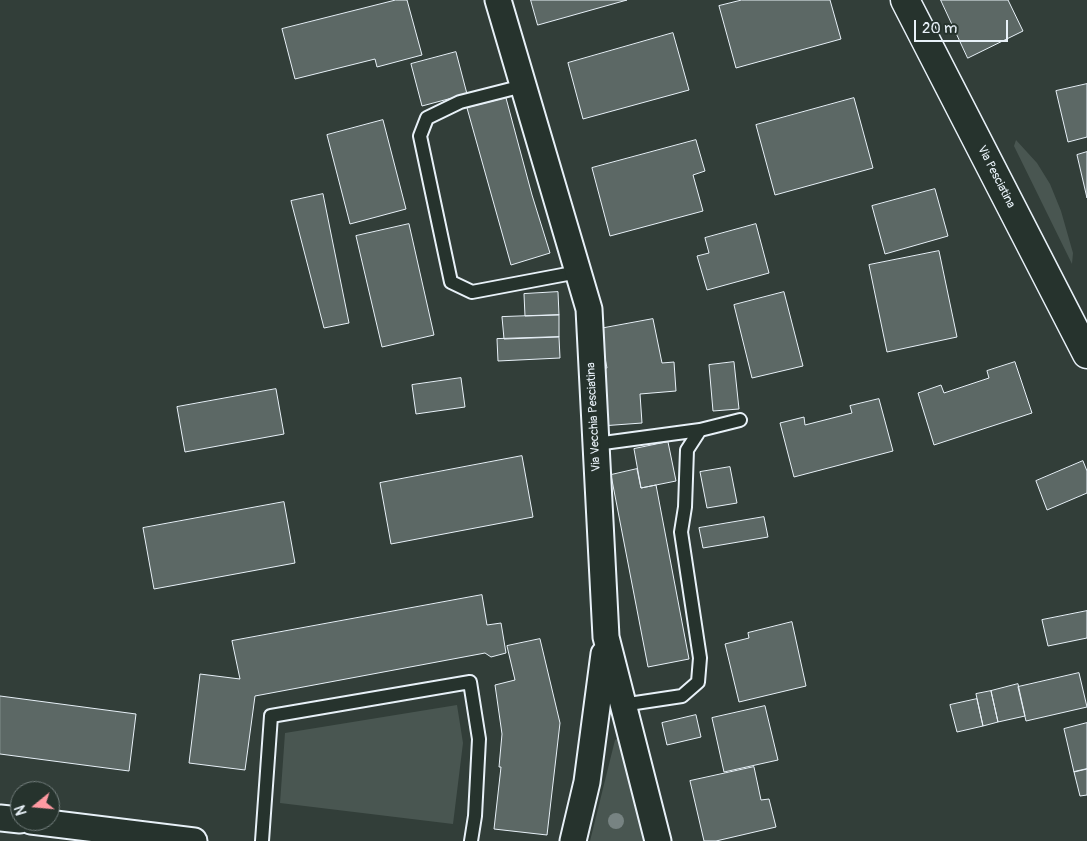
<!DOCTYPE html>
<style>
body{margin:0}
#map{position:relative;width:1087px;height:841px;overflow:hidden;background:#323e39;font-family:Pangolin,sans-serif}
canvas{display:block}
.north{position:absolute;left:10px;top:781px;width:50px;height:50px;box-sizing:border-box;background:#26332d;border:1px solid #747f7e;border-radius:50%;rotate:253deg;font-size:14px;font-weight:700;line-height:20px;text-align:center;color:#e8f1f8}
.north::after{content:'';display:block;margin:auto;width:18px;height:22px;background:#ff9aa2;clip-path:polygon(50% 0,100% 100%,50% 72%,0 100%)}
.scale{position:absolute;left:914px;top:20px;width:94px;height:22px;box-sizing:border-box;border:2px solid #e8f1f8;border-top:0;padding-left:6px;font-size:15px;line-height:18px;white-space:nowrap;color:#e8f1f8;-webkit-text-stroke:4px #26332d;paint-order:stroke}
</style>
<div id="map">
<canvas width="1087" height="841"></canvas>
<div class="north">N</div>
<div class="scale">20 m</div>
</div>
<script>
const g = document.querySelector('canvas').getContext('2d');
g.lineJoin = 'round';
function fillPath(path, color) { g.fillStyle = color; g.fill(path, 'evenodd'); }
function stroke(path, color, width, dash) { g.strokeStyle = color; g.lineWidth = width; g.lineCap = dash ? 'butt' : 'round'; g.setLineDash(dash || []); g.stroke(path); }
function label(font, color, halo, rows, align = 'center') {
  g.font = font + ' Pangolin,sans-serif'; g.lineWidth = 4.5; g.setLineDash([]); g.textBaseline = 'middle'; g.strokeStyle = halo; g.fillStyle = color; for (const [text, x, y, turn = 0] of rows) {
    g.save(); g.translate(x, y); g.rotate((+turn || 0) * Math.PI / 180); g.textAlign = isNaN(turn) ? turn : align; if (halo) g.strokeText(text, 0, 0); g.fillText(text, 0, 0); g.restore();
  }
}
const green = new Path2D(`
 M 1016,140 L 1037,163 L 1050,184 L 1061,211 L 1073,253 L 1072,264 L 1014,146 Z
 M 457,705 L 463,743 L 453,824 L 280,803 L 285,733 Z
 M 618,738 L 621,739 L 646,841 L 590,841 L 615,740 Z`);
const building = new Path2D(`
 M 396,0 L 407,0 L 422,55 L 377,67 L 375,59 L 295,79 L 282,29 Z
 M 531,0 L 627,0 L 538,25 Z
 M 742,0 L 830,0 L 841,39 L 736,68 L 719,6 Z
 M 941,0 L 1008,0 L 1023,31 L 968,58 Z
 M 673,33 L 689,90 L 583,119 L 568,63 Z
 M 456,52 L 467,94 L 422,106 L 411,64 Z
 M 1087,84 L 1087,137 L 1068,142 L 1056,91 Z
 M 506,98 L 532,195 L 550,253 L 511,265 L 467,108 Z
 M 854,98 L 873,168 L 775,195 L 756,125 Z
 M 383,120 L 406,209 L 350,224 L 327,135 Z
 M 696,140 L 705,171 L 693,175 L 703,211 L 610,236 L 592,168 Z
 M 1087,152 L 1087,198 L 1077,155 Z
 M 935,189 L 948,236 L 885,254 L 872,206 Z
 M 323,194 L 349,323 L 324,328 L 291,201 Z
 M 409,224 L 434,335 L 382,347 L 356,236 Z
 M 756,224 L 769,273 L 707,290 L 697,256 L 709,253 L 705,238 Z
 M 939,251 L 957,337 L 887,352 L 869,265 Z
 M 558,292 L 559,315 L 525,316 L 524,294 Z
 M 784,292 L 803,366 L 752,378 L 734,305 Z
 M 559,315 L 559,337 L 504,339 L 502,317 Z
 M 653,319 L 662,363 L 674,362 L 676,391 L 640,394 L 642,423 L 601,426 L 596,369 L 607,368 L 599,329 Z
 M 559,337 L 560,358 L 498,361 L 497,339 Z
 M 734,362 L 739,409 L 713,411 L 709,365 Z
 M 1015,362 L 1032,413 L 934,445 L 918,393 L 941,385 L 944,393 L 989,378 L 987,371 Z
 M 461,378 L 465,407 L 416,414 L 412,385 Z
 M 276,389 L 284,434 L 185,452 L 177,407 Z
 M 879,399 L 893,451 L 794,477 L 780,423 L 804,417 L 805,425 L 852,413 L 850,406 Z
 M 668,442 L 676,481 L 641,488 L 634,449 Z
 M 522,456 L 533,517 L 391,544 L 380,483 Z
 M 1083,461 L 1087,471 L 1087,493 L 1047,510 L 1036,481 Z
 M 730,467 L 737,503 L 707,508 L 700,472 Z
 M 637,469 L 641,488 L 656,485 L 689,659 L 648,667 L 611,475 Z
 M 284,502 L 295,563 L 154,589 L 143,528 Z
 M 764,517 L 768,537 L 703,548 L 699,528 Z
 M 482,595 L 487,625 L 501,623 L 506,653 L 491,657 L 485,653 L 255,696 L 245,770 L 189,763 L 200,674 L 240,679 L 232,641 Z
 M 1087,611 L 1087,638 L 1048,646 L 1042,620 Z
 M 792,622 L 806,686 L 739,702 L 725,644 L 749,638 L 748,633 Z
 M 540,639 L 560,723 L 547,835 L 494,829 L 501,767 L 499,767 L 502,734 L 495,685 L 515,680 L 507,646 Z
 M 1079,673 L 1087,707 L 1026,721 L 1018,687 Z
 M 1018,684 L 1025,716 L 998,722 L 991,691 Z
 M 991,691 L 998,722 L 983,726 L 976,694 Z
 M 0,696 L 136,714 L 129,771 L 0,754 Z
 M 977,699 L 983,726 L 957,732 L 950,705 Z
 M 765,706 L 778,760 L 724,772 L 712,718 Z
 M 696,715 L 701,737 L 667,745 L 662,723 Z
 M 1087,723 L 1087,769 L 1074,772 L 1064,729 Z
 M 754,767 L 761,800 L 769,799 L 776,827 L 716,841 L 704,841 L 690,781 Z
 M 1087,769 L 1087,795 L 1080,796 L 1074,772 Z`);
const lane = new Path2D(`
 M 523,86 L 460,102 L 427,118 L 420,136 L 451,282 L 472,292 L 578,272
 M 596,444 L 700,430
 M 622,705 L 682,696 L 698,682 L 700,658 L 681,532 L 685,507 L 687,450 L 700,430 L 740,420
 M 262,841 L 271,716 L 470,682 L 479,739 L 475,816 L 471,841`);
const street = new Path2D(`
 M 498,0 L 589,309 L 606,637 L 658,841
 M 0,818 L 20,820
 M 31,821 L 194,841
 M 573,841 L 587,782 L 604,654`);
const primary = new Path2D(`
 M 905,0 L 1087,354`);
const trees = [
 [616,821]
];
const streetNames = [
 ["Via Pesciatina",996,177,63],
 ["Via Vecchia Pesciatina",594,417,-93]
];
fillPath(green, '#495651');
fillPath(building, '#5c6865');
stroke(building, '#e8f1f8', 1);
stroke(lane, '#e8f1f8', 16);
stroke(street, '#e8f1f8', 29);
stroke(primary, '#e8f1f8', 31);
stroke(lane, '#26332d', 12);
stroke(street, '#26332d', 25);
stroke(primary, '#26332d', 28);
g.fillStyle = '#778382';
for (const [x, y] of trees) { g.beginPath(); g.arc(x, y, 8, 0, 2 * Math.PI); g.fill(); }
label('12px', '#e8f1f8', '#26332d', streetNames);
</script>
